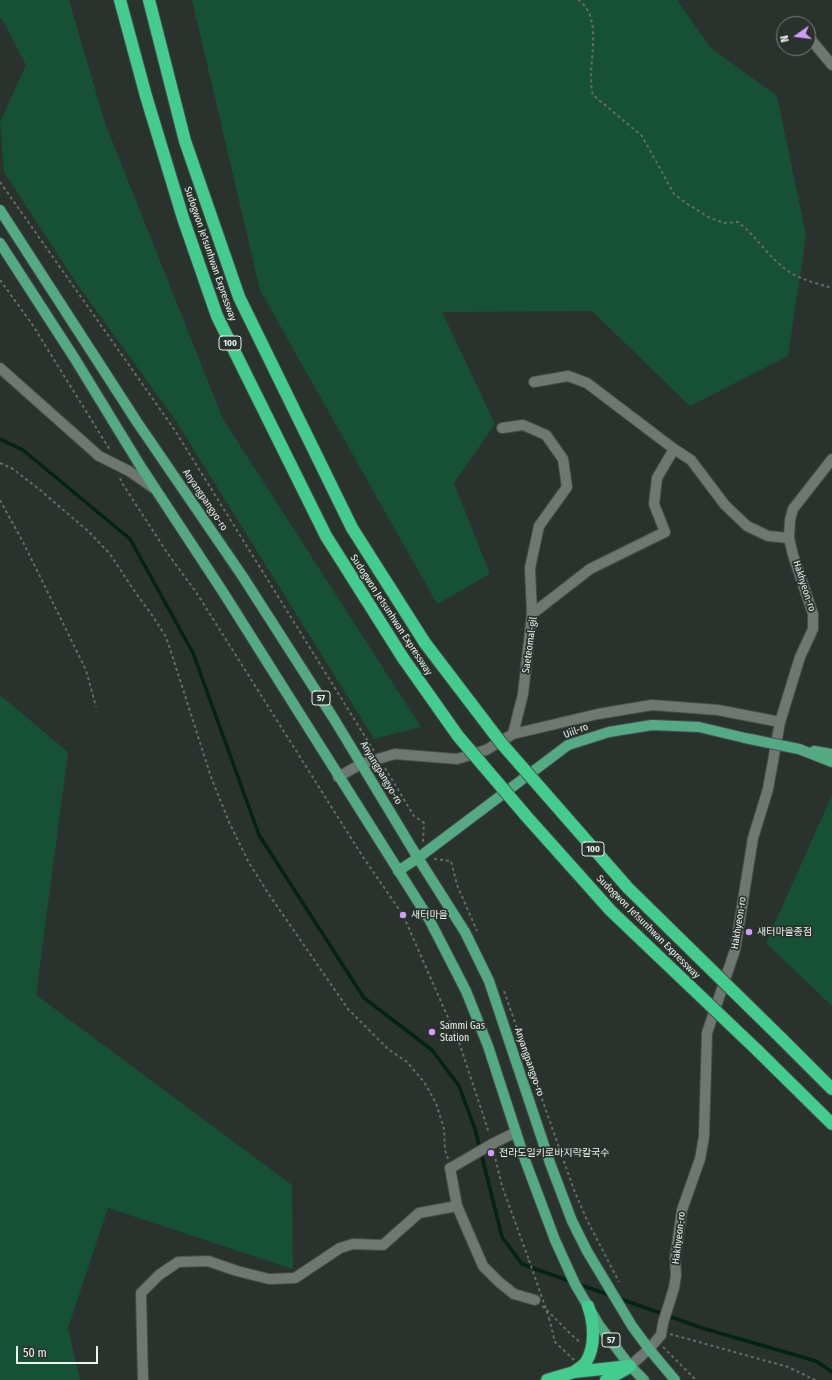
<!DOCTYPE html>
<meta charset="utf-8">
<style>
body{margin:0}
#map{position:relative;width:832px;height:1380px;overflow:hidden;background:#2a322d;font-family:"Fira Sans Condensed",sans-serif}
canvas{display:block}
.north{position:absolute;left:776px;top:16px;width:40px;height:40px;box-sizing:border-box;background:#2a322d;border:1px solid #787f7b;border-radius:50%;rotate:256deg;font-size:11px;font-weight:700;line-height:16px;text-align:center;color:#edf2ef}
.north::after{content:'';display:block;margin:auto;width:14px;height:18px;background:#d29cfd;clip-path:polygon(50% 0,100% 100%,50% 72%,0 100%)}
.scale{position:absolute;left:16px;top:1346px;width:82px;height:18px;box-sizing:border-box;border:2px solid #edf2ef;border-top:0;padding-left:5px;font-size:12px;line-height:14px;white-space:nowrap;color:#edf2ef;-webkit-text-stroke:3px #2a322d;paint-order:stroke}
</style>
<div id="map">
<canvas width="832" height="1380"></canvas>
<div class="north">N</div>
<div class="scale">50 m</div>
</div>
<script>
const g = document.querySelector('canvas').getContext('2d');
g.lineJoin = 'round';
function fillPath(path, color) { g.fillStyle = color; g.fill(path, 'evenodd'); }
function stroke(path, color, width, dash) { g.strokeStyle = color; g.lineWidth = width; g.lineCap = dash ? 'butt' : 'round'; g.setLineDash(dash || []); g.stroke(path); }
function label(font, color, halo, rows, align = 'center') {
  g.font = font + ' "Fira Sans Condensed","Noto Sans KR",sans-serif'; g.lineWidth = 3.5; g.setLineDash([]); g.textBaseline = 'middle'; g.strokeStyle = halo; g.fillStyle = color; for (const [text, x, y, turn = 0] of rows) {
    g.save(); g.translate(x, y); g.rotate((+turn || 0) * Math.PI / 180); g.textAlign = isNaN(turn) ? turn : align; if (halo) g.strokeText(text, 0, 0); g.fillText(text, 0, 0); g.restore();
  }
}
const green = new Path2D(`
 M 0,0 L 69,0 L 105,123 L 223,419 L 421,727 L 374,739 L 176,421 L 75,281 L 4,172 L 0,122 L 26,65 L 1,17 L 0,17 Z
 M 192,0 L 677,0 L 711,48 L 777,96 L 806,235 L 788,356 L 690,406 L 592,311 L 442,312 L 495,424 L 454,483 L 490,574 L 437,604 L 260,290 Z
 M 0,695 L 68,752 L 36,995 L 292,1185 L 293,1269 L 108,1208 L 68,1328 L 80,1380 L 0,1380 Z
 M 832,795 L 832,1006 L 766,943 Z`);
const stream = new Path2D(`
 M 0,439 L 23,450 L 130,539 L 193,653 L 259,835 L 364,998 L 432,1050 L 459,1086 L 475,1129 L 502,1237 L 522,1264 L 572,1282
 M 578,1284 L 612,1296
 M 618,1298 L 702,1328 L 816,1361 L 832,1372`);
const path = new Path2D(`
 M 578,0 C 606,19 585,67 593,95 L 642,136 L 674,194 L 686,203 L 710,218 L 725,223 L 738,222 C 755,235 767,255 784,268 C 797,279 816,283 832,288
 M 0,182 L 174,429 L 374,751
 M 0,280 L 32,324 L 110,450
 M 0,463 L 13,469 L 40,490 L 88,531 L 110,554 L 133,589 L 154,618 L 166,637 L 173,658 L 211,777 L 229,822 L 248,861 L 268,893 L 348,1009 L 388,1049 L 407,1062 L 424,1082 L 436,1103 L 444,1129 L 445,1150 L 448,1159
 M 120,478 L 122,483 L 168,554 L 196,592 L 363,857 L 403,915 L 460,1045 L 489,1133
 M 0,500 L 23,542 L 86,670 L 96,707
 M 385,768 L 414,816 L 424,823 L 423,842
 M 434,859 L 451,861 L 457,885 L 477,931
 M 504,991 L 574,1190 L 586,1218 L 619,1282
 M 494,1153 L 502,1186 L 529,1260
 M 542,1306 C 556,1318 567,1332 581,1343
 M 549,1318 L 555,1342 L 574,1360
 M 670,1334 L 788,1367 L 815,1380
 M 663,1347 L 696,1380`);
const minor = new Path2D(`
 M 808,36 L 832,65
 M 0,368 L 99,456 L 129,471 L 155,489
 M 534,382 L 568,376 L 587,383 L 674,449 L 691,460 L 725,505 L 747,526 L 768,536 L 789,538
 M 502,428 L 523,425 L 546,435 L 563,459 L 567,487 L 539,526 L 530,568 L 532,614
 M 513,734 L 598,714 L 652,705 L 718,710 L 780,722
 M 338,777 L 361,764 L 395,754 L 457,759 L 486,750 L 513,734 L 523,694 L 532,614 L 590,569 L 665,532 L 654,504 L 657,478 L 674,449
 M 492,1144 L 516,1132
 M 456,1165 L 450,1168 L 457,1206 L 483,1266 L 499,1282 L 514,1294 L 535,1300
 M 630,1366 L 649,1349 L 661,1335 L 663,1323 L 674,1288 L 676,1275 L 675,1259 L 682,1210 L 700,1159 L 704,1137 L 707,1033 L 735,950 L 753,838 L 768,789 L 780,722 L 800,657 L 813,629 L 813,614 L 793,555 L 789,538 L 790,520 L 793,509 L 832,459
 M 143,1380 L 141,1293 L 159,1275 L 178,1262 L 208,1261 L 237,1271 L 269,1279 L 295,1278 L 340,1248 L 353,1244 L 383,1245 L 419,1213 L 457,1206`);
const major = new Path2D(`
 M 0,210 L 137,422 L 243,577 L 334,719 L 418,858 L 465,932 L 489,981 L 550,1163 L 572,1221 L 587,1251 L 632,1326 L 649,1349 L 675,1380
 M 0,243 L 75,359 L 141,467 L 223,592 L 429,919 L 466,991 L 488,1046 L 525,1160 L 555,1240 L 575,1284 L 599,1325 L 630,1366 L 644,1380
 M 799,749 L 832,762
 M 814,751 L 832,754
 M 398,871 L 418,858 L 568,745 L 609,732 L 652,725 L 699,727 L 745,738`);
const highway = new Path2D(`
 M 120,0 L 146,96 L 183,218 L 217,316 L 326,536 L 403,658
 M 149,0 L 185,141 L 239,297 L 352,528 L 425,643
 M 781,1038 L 832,1089
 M 757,1050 L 832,1124
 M 574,1372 C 578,1369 583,1366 586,1362 C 596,1346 594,1322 588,1306
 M 547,1380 L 574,1372 L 630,1366
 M 606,1380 L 626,1369`);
const pathBridge = new Path2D(`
 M 529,1260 L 549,1318`);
const minorBridge = new Path2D(`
 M 456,1165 L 492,1144`);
const majorBridge = new Path2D(`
 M 745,738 L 799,749`);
const highwayBridge = new Path2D(`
 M 425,643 L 502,744 L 628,888 L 781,1038
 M 403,658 L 458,736 L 527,817 L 611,911 L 757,1050`);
const markers = [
 [403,915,4,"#d29cfd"],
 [749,932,4,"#d29cfd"],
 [432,1032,4,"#d29cfd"],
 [491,1153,4,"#d29cfd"]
];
const shields = [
 [230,343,22],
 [321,698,18],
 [593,849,22],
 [611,1340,18]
];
const shieldNames = [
 ["100",230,343],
 ["57",321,698],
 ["100",593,849],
 ["57",611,1340]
];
const streetNames = [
 ["Sudogwon Je1sunhwan Expressway",210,254,71],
 ["Anyangpangyo-ro",205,500,56],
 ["Hakhyeon-ro",804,586,72],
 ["Sudogwon Je1sunhwan Expressway",391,615,57],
 ["Saeteomal-gil",530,645,-82],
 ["Uiil-ro",576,731,-21],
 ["Anyangpangyo-ro",381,773,59],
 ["Hakhyeon-ro",739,923,-81],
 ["Sudogwon Je1sunhwan Expressway",648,927,45],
 ["Anyangpangyo-ro",529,1062,71],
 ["Hakhyeon-ro",679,1238,-83]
];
const poiNames = [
 ["새터마을",411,915],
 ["새터마을종점",757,932],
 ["Sammi Gas",440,1026],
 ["Station",440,1038],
 ["전라도일키로바지락칼국수",499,1153]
];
fillPath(green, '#165136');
stroke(stream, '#032314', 3.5);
stroke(minor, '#474e49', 12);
stroke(major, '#474e49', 12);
stroke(highway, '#474e49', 14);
stroke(path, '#656c68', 2, [3, 3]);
stroke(minor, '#6e7771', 10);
stroke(major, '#54aa82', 10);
stroke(highway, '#43cc8d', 12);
stroke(minorBridge, '#474e49', 12, []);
stroke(majorBridge, '#474e49', 12, []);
stroke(highwayBridge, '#474e49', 14, []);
stroke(pathBridge, '#656c68', 2, [3, 3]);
stroke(minorBridge, '#6e7771', 10);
stroke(majorBridge, '#54aa82', 10);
stroke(highwayBridge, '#43cc8d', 12);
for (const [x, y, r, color] of markers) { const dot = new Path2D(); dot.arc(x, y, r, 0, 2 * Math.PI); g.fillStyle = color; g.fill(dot); stroke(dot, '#2a322d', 1.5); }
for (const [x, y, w] of shields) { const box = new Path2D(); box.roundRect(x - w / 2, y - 7, w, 14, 3); g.fillStyle = '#2a322d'; g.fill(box); stroke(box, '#edf2ef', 1); }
label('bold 9px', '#edf2ef', null, shieldNames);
label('10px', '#edf2ef', '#2a322d', streetNames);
label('10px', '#edf2ef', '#2a322d', poiNames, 'left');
</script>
